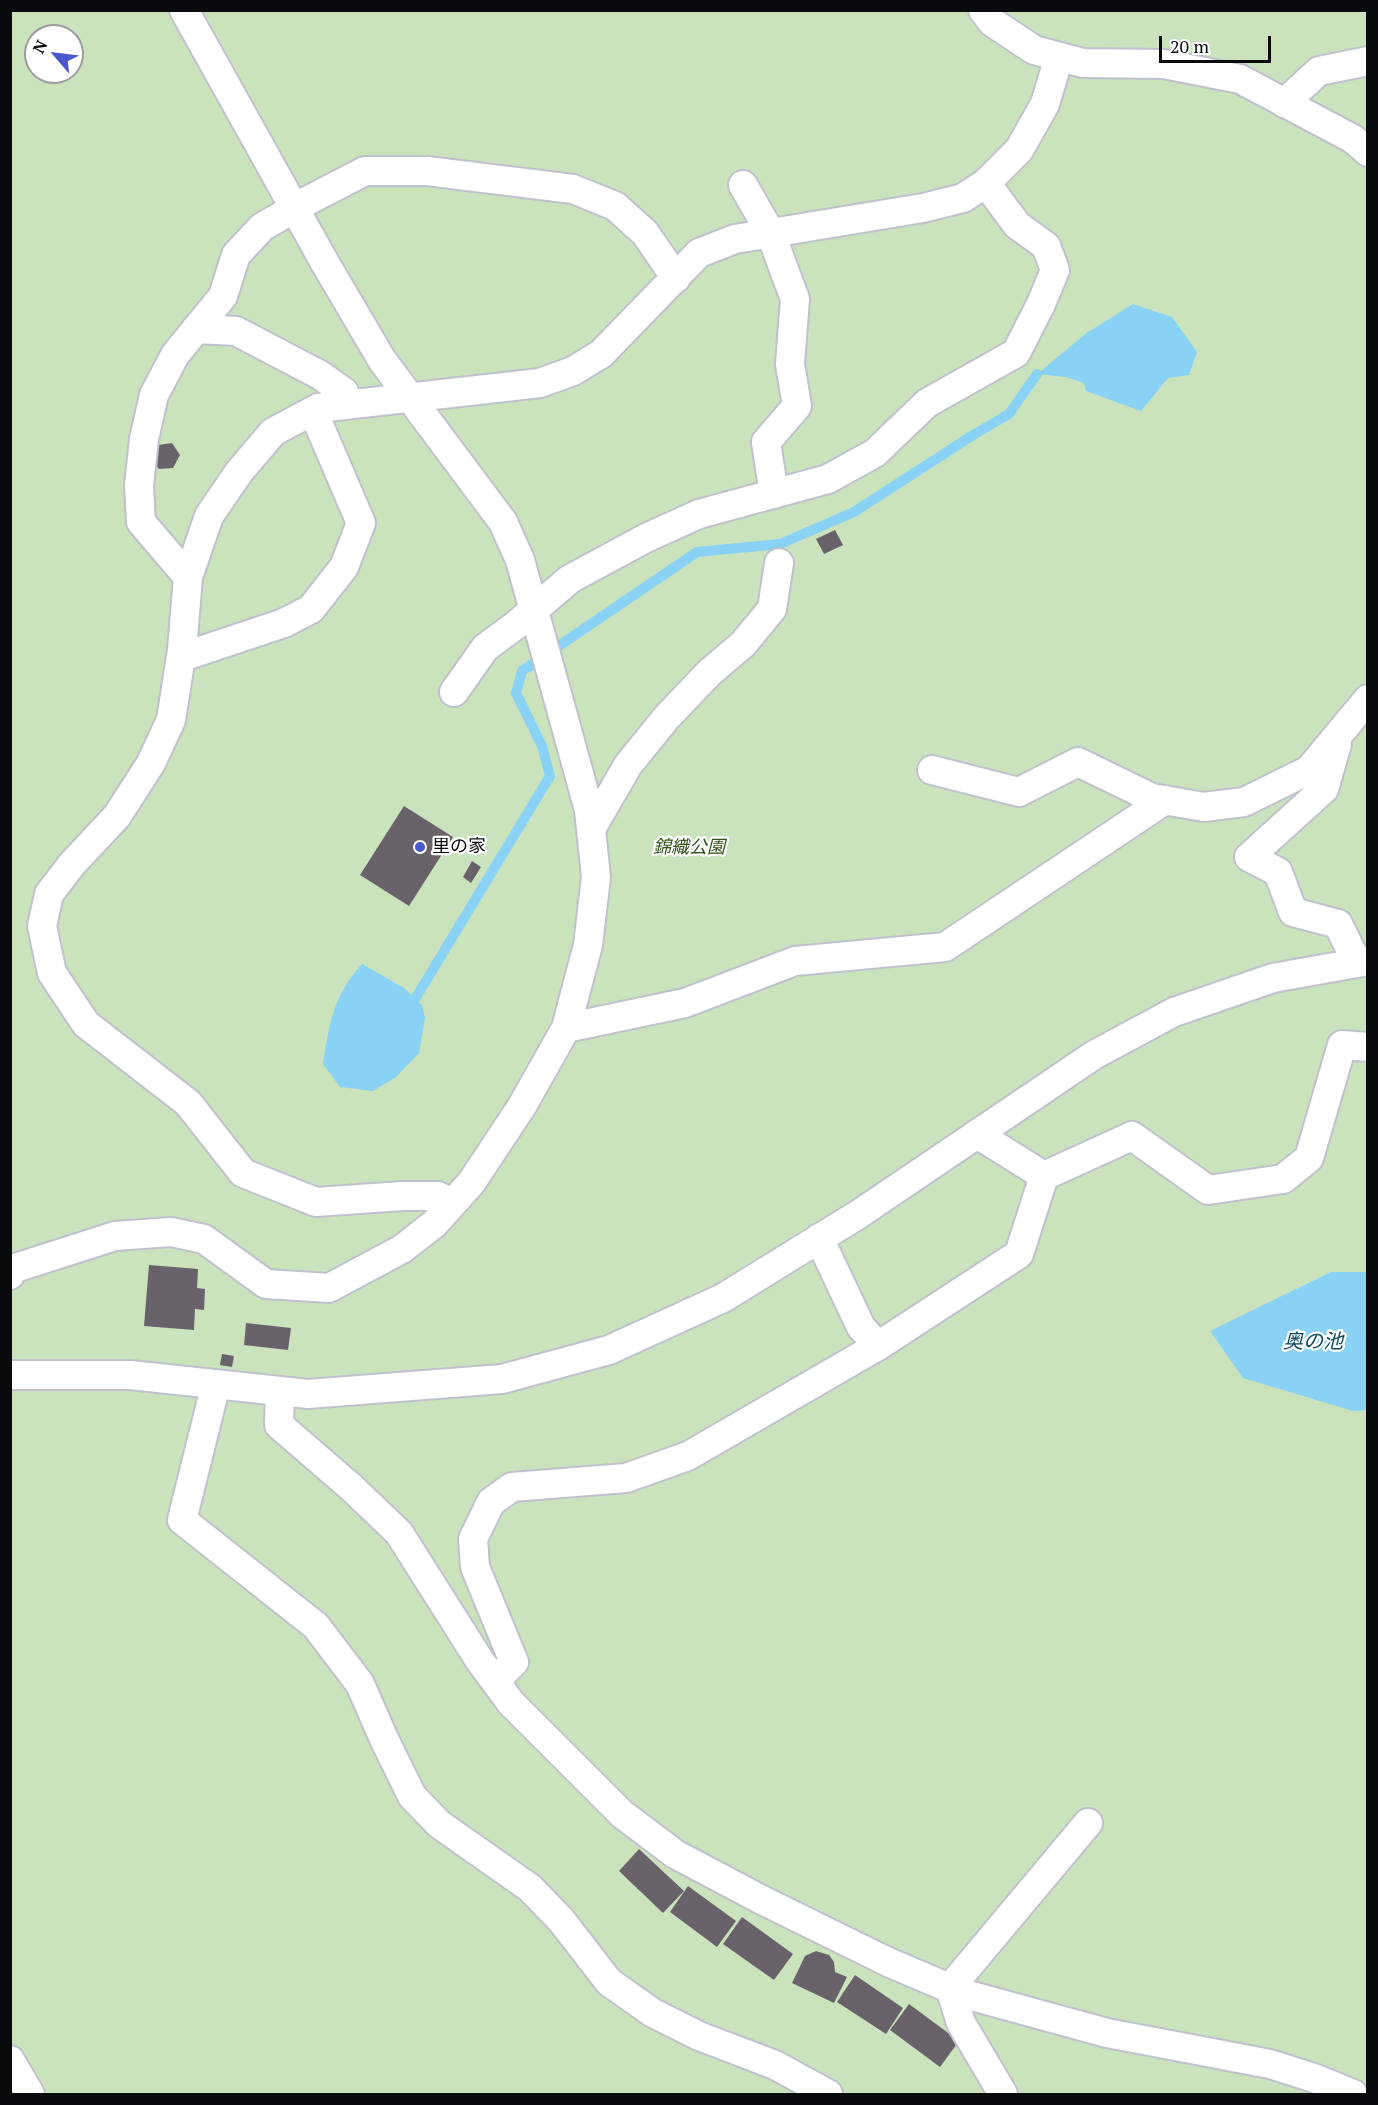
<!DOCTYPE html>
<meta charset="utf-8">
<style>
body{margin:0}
#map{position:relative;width:1378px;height:2105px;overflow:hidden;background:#f5f7fe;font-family:"PT Serif",serif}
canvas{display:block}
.frame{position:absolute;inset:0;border:12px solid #0a0b0f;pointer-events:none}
.north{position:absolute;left:24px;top:24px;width:60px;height:60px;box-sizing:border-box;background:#fff;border:2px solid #9d9d9f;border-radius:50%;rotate:298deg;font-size:16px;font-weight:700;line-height:24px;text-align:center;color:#0a0b0f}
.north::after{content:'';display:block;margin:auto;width:21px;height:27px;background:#4957cc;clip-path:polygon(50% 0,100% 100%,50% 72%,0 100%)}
.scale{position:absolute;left:1159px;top:36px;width:112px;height:27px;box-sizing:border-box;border:3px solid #0a0b0f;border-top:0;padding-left:8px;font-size:18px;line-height:21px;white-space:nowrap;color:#0a0b0f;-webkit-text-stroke:4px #fff;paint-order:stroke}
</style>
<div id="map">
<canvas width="1378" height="2105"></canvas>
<div class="frame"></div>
<div class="north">N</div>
<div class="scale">20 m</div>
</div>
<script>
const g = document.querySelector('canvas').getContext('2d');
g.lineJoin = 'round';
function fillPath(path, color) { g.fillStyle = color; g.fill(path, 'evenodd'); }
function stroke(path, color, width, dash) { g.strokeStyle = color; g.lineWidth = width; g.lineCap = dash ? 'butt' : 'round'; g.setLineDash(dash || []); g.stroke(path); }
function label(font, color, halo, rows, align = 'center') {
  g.font = font + ' "PT Serif","Noto Sans JP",serif'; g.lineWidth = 4.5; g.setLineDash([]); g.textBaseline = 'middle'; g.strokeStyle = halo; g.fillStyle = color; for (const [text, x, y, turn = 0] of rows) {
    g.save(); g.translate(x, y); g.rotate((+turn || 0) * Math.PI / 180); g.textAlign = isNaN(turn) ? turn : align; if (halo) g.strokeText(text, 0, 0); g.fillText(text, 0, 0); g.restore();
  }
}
const green = new Path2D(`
 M 11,11 L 1367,11 L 1367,2094 L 11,2094 ZM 36,36 L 72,36 L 72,72 L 36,72 Z`);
const water = new Path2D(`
 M 1133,304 L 1172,317 L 1197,352 L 1189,375 L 1168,378 L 1141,411 L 1086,391 L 1084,383 L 1066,377 L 1037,374 L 1088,332 Z
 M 362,964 L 404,988 L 422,1005 L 425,1018 L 419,1053 L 396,1077 L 373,1091 L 340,1087 L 323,1064 C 329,1024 334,994 362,964 Z
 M 1331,1272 L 1367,1272 L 1367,1410 L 1353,1411 L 1243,1378 L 1210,1331 Z`);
const stream = new Path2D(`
 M 415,999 L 550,776 L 542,746 L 516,693 L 522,671 L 697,552 L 780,544 L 854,512 L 973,435 L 1009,414 L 1037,374`);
const building = new Path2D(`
 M 172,443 L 180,455 L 173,468 L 159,469 L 151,458 L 158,445 Z
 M 835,530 L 843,545 L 824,554 L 816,539 Z
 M 404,806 L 453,837 L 409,906 L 360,875 Z
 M 472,861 L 481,867 L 471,883 L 463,877 Z
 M 149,1265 L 198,1269 L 197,1288 L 205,1289 L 204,1310 L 195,1309 L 194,1330 L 144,1326 Z
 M 246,1323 L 291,1328 L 288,1350 L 244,1345 Z
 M 222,1354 L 234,1356 L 232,1367 L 220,1365 Z
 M 639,1849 L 684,1891 L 663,1913 L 619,1871 Z
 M 688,1886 L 736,1921 L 717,1947 L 670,1912 Z
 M 742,1917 L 793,1954 L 774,1980 L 723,1944 Z
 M 816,1951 L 829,1955 L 834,1962 L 835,1972 L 847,1977 L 834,2003 L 792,1983 L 805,1956 Z
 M 855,1975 L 903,2008 L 886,2034 L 837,2002 Z
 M 909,2004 L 959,2041 L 940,2067 L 890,2030 Z`);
const pedestrian = new Path2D(`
 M 983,10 L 992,22 L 1034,50 L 1083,63 L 1164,64 L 1240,79 L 1353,139 L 1368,152
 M 1284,103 L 1319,71 L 1368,61
 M 743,185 L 770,232 L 795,299 L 790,364 L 797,406 L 766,442 L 774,494
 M 196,329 L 236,331 L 320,375 L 344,392 L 345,405
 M 188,577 L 141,522 L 139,486 L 144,439 L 154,395 L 175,355 L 223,296 L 236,255 L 262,227 L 307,201 L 365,171 L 427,171 L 573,189 L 615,206 L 645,233 L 676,278
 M 182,657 L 284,623 L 311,609 L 344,567 L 361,523 L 313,411
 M 454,692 L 485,648 L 516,625 L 570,579 L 646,538 L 699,514 L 828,479 L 875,453 L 927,403 L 1016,353 L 1041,304 L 1055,270 L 1046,246 L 1017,225 L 986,183
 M 1337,744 L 1324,789 L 1249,857 L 1278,872 L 1293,912 L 1338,924 L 1357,963
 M 932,770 L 1019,792 L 1078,762 L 1152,798 L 1204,807 L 1244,802 L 1309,770 L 1368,699
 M 591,829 L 628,765 L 667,717 L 709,673 L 743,644 L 772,609 L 779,563
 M 566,1028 L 685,1003 L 795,961 L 945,947 L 1165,800
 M 977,1134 L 1044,1176 L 1132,1136 L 1208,1190 L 1283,1179 L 1309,1158 L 1342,1045 L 1368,1047
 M 452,1204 L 438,1196 L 403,1196 L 316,1202 L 243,1173 L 188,1103 L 86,1024 L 52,973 L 42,926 L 49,894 L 72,864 L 117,816 L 151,763 L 171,720 L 182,650 L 188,577 L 209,516 L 239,472 L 273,432 L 318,408 L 540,383 L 573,371 L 601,354 L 699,253 L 735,239 L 923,208 L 963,198 L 986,183 L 1019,150 L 1045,104 L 1059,57
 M 819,1238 L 861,1327 L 878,1346 L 1019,1254 L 1044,1176
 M 10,1275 L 12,1269 L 115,1236 L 171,1232 L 204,1239 L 266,1284 L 329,1288 L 402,1249 L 434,1224 L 471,1183 L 522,1106 L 566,1028 L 588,945 L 596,877 L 589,810 L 520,560 L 503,522 L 382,360 L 325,263 L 184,10
 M 10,1375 L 130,1375 L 308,1394 L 502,1379 L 609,1350 L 723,1298 L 859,1214 L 1094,1055 L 1174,1012 L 1273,978 L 1368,961
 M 216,1384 L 182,1520 L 316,1626 L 360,1684 L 384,1739 L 412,1796 L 439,1824 L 530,1888 L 561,1920 L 609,1982 L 653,2013 L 699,2036 L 775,2065 L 828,2094
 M 280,1391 L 279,1425 L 352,1488 L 399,1533 L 480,1661 L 511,1703 L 622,1814 L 675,1854 L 760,1899 L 888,1962 L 961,1993 L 1107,2033 L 1270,2064 L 1314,2078 L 1353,2094
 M 495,1681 L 514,1662 L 475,1567 L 473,1539 L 491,1502 L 512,1487 L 626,1478 L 688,1456 L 878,1346
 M 950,1988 L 1088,1823
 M 950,1988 L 961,2023 L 1003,2094
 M 10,2060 L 30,2094`);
const markers = [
 [420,847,6,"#4957cc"]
];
const poiNames = [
 ["里の家",432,847]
];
const parkNames = [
 ["錦織公園",689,848]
];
const waterNames = [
 ["奥の池",1313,1342]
];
fillPath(green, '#cae3bc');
fillPath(water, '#89d2f6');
stroke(stream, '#89d2f6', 10);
fillPath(building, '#69626b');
stroke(pedestrian, '#bfc2cd', 32);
stroke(pedestrian, '#fff', 28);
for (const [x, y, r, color] of markers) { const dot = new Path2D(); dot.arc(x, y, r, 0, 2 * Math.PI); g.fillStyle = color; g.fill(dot); stroke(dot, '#fff', 2); }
label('18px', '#0a0b0f', '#fff', poiNames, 'left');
label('italic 18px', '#2f5116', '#fff', parkNames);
label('italic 20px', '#0b4961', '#fff', waterNames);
</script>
